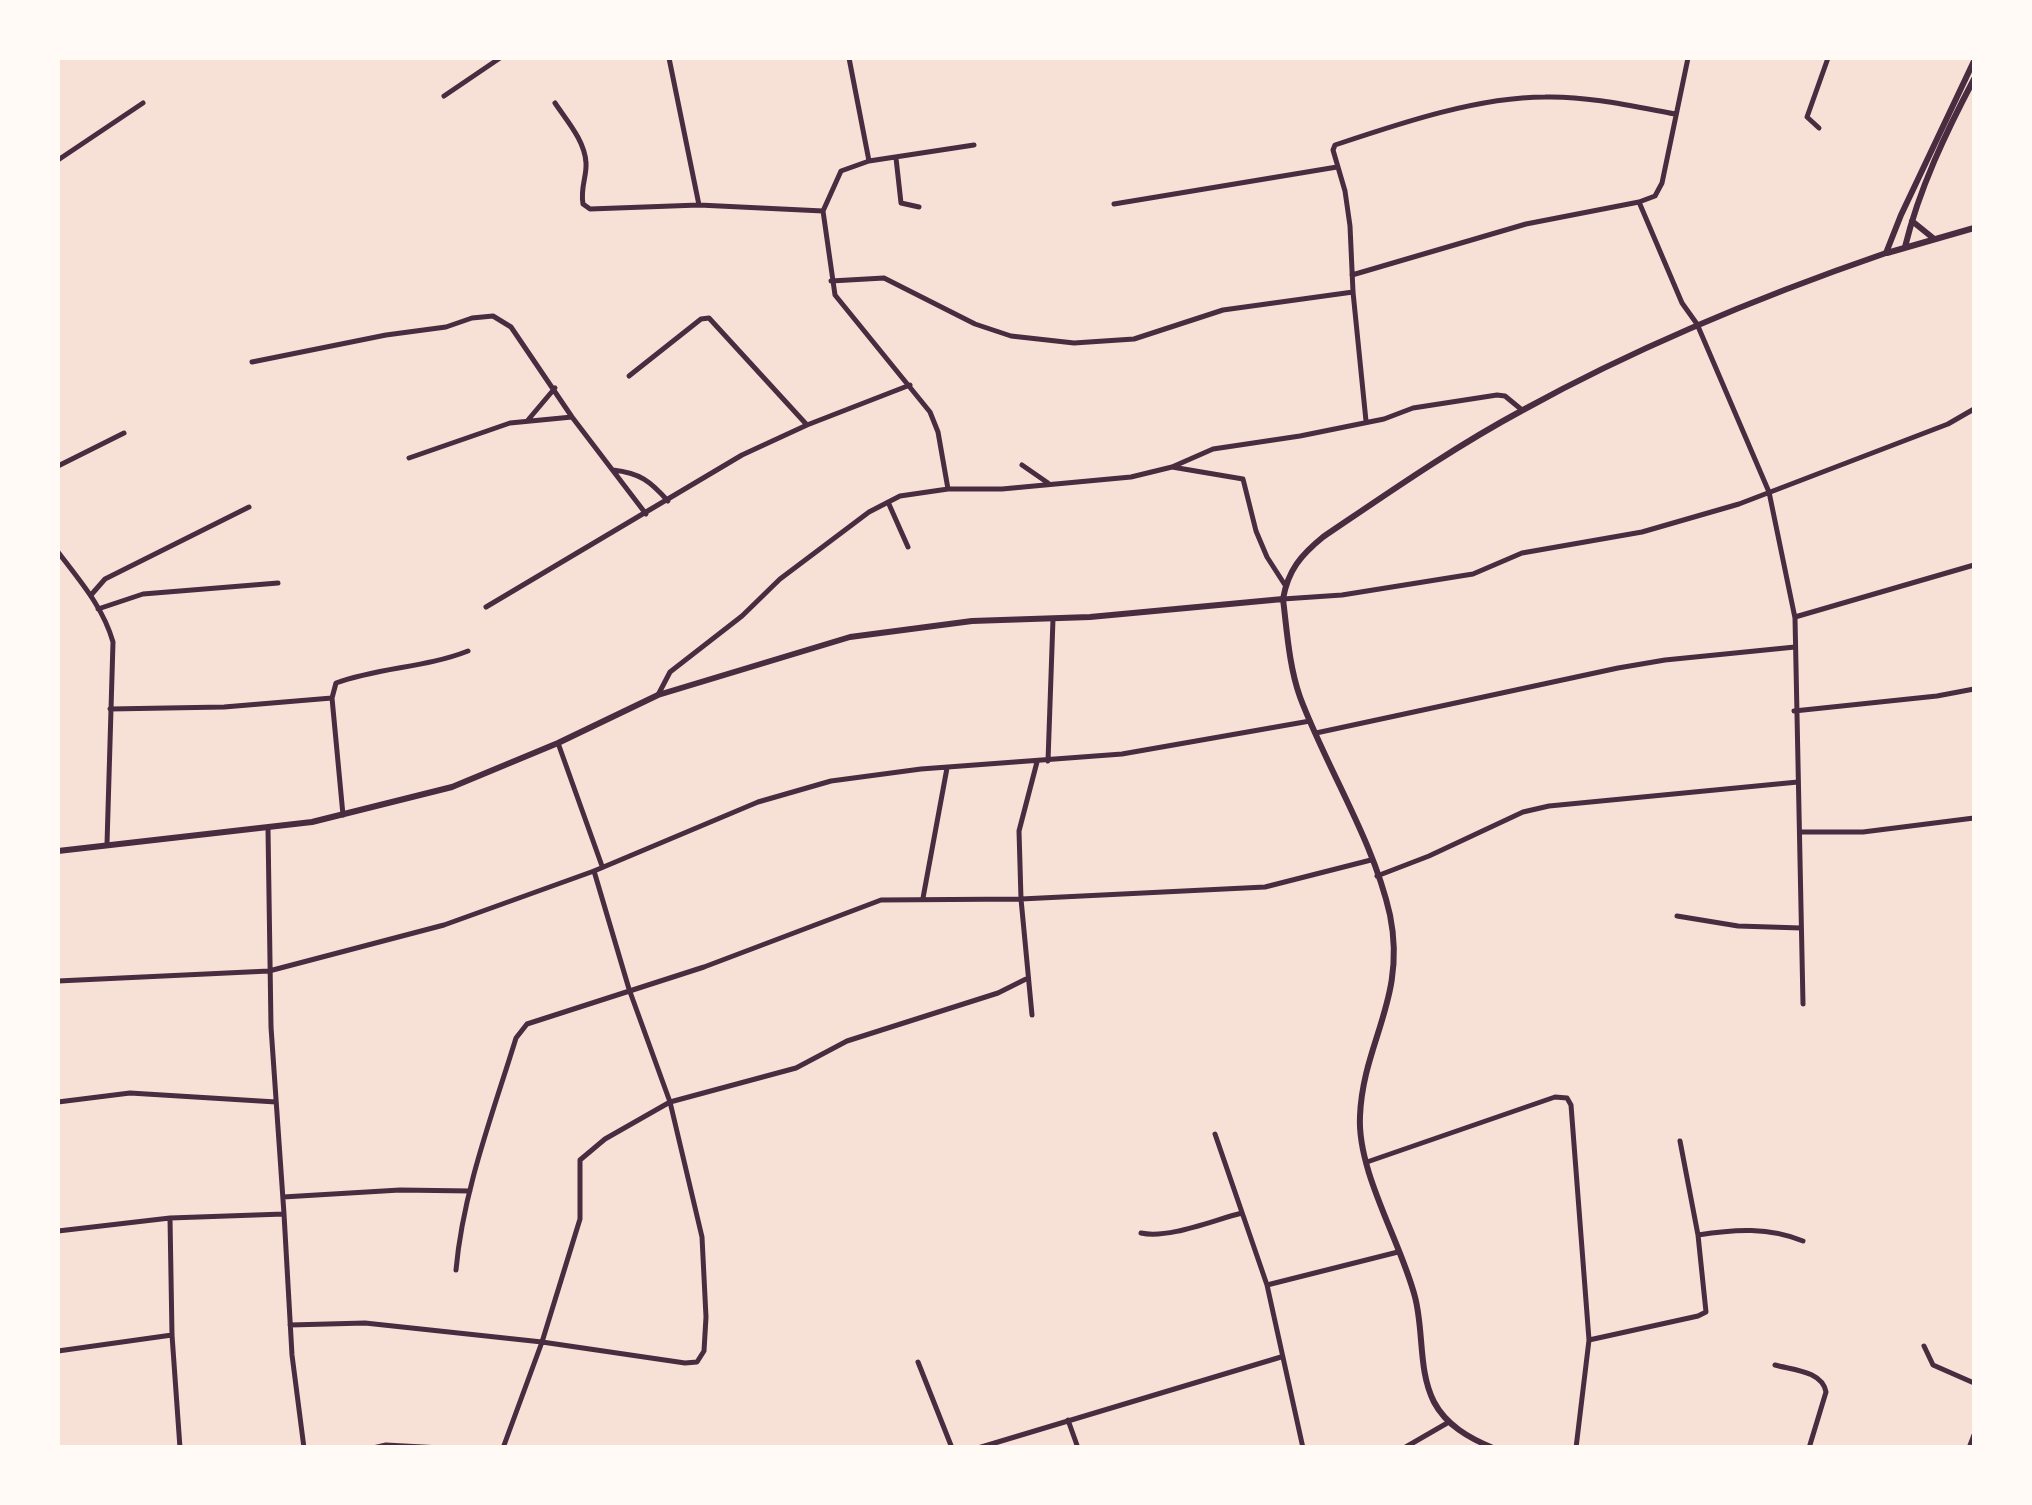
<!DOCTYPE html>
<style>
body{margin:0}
#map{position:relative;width:2032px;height:1505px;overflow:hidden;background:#f7e1d7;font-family:"Source Sans 3",sans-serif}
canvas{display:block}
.frame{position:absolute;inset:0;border:60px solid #fffaf5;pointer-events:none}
</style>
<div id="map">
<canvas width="2032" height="1505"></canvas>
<div class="frame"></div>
</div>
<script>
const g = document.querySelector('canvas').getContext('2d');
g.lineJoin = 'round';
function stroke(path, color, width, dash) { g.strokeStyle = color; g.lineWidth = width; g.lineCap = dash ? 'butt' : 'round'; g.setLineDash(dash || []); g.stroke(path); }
const minor = new Path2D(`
 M 669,58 L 699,205
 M 849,58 L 869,161
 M 1688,58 L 1662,183 L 1655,196 L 1639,202 L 1682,303 L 1697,324 L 1769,492 L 1795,618 L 1803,1004
 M 444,96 L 500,58
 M 555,103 C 567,121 585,141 586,163 C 587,176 580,188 583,204 L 590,209 L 699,205 L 823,211
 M 1819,128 L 1807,117 L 1828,58
 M 896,158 L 901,203 L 919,207
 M 58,160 L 143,103
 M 1114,204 L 1337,167
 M 1352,275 L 1526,224 L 1639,202
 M 831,281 L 884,278 L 975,324 L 1011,336 L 1074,343 L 1134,339 L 1223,310 L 1353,292
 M 252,362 L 386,335 L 446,327 L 472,318 L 493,316 L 511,327 L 572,417 L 646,514
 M 629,376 L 701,319 L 709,318 L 807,425
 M 528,420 L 555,388
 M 1366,421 L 1353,292 L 1350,226 L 1345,191 L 1333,150 L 1335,145 C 1398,124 1477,97 1545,97 C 1588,96 1632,106 1675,114
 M 409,458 L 510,423 L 572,417
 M 1022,465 L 1048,483
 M 58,466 L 124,433
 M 1172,467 L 1243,479 L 1256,531 L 1267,557 L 1285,585
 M 613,470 C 640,473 650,481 668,501
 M 948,489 L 938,432 L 930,412 L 835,295 L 823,211 L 841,171 L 869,161 L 974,145
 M 888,502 L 908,547
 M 58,552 C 80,581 103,607 113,642 L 107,844
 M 91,595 L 105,579 L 249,507
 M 1283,599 L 1342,595 L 1473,574 L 1522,553 L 1642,532 L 1739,504 L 1948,424 L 1974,409
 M 486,607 L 742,455 L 807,425 L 910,385
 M 98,609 L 143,594 L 278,583
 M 1795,617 L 1974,565
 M 658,695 L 670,672 L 742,616 L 780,579 L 869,512 L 900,496 L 948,489 L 1002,489 L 1131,477 L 1172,467 L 1213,449 L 1300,436 L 1384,419 L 1413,408 L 1497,395 L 1505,396 L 1522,410
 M 332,698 L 336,683 C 379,667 425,668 468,651
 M 110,709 L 224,707 L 332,698 L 343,815
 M 1794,711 L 1937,696 L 1974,689
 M 1316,733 L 1618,668 L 1665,660 L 1795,647
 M 558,743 L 602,866
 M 1048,761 L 1053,619
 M 1801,832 L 1863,832 L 1974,818
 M 1377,876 L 1429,856 L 1523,812 L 1549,806 L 1798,782
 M 923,898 L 947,768
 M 1677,916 L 1738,926 L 1801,928
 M 58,981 L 269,971 L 444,925 L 594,871 L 758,802 L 831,781 L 921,769 L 1122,754 L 1310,721
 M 1032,1015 L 1021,899 L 1019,831 L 1037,762
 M 58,1102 L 130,1093 L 276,1102
 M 1215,1134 L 1267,1285 L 1303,1448
 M 1367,1162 L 1555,1097 L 1567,1098 L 1571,1105 L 1589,1340 L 1576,1448
 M 283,1197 L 400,1190 L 470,1191
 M 284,1214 L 292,1355 L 304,1448
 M 170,1218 L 172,1335 L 180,1448
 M 58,1231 L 170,1218 L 284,1214 L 271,1027 L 268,829
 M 1141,1233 C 1169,1239 1213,1220 1242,1213
 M 1698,1235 C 1735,1229 1769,1227 1803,1241
 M 456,1270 C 463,1191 493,1113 516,1038 L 527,1024 L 704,967 L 881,900 L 1021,899 L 1265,887 L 1371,860
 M 1267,1285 L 1398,1252
 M 290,1325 L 365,1323 L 542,1342 L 685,1363 L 697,1362 L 704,1351 L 706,1317 L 702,1237 L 670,1102 L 629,989 L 594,871
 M 1589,1340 L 1698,1316 L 1706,1312 L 1698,1235 L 1680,1141
 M 1924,1346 L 1933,1365 L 1974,1383
 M 58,1351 L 172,1335
 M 918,1362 L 952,1448
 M 1775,1365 C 1793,1370 1822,1371 1826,1392 L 1809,1448
 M 1068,1420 L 1078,1448
 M 328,1448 L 342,1448
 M 373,1448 L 386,1445 L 441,1448
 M 503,1448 L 542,1342 L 580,1219 L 580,1160 L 605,1139 L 670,1102 L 796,1068 L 847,1041 L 998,993 L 1026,979
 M 978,1448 L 1281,1357
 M 1404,1448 L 1449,1422
 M 1969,1448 L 1974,1435`);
const tertiary = new Path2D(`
 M 58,851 L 312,822 L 452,787 L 558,743 L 658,695 L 850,637 L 972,621 L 1090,617 L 1283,599
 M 1493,1448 C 1469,1438 1446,1425 1434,1402 C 1418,1371 1424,1331 1415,1297 C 1401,1242 1357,1172 1360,1116 C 1363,1042 1407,998 1390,915 C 1373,839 1327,769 1300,697 C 1289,666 1287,631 1283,599 C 1288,570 1301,555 1323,537 C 1388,493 1454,447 1523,410 C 1639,346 1761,296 1886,253`);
const secondary = new Path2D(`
 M 1912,221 L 1933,238
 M 1905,247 C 1919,189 1946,132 1974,79
 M 1886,253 L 1901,215 L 1974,61
 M 1887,253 L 1974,228`);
stroke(minor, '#4a2c40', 5);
stroke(tertiary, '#4a2c40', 6);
stroke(secondary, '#4a2c40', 6);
</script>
